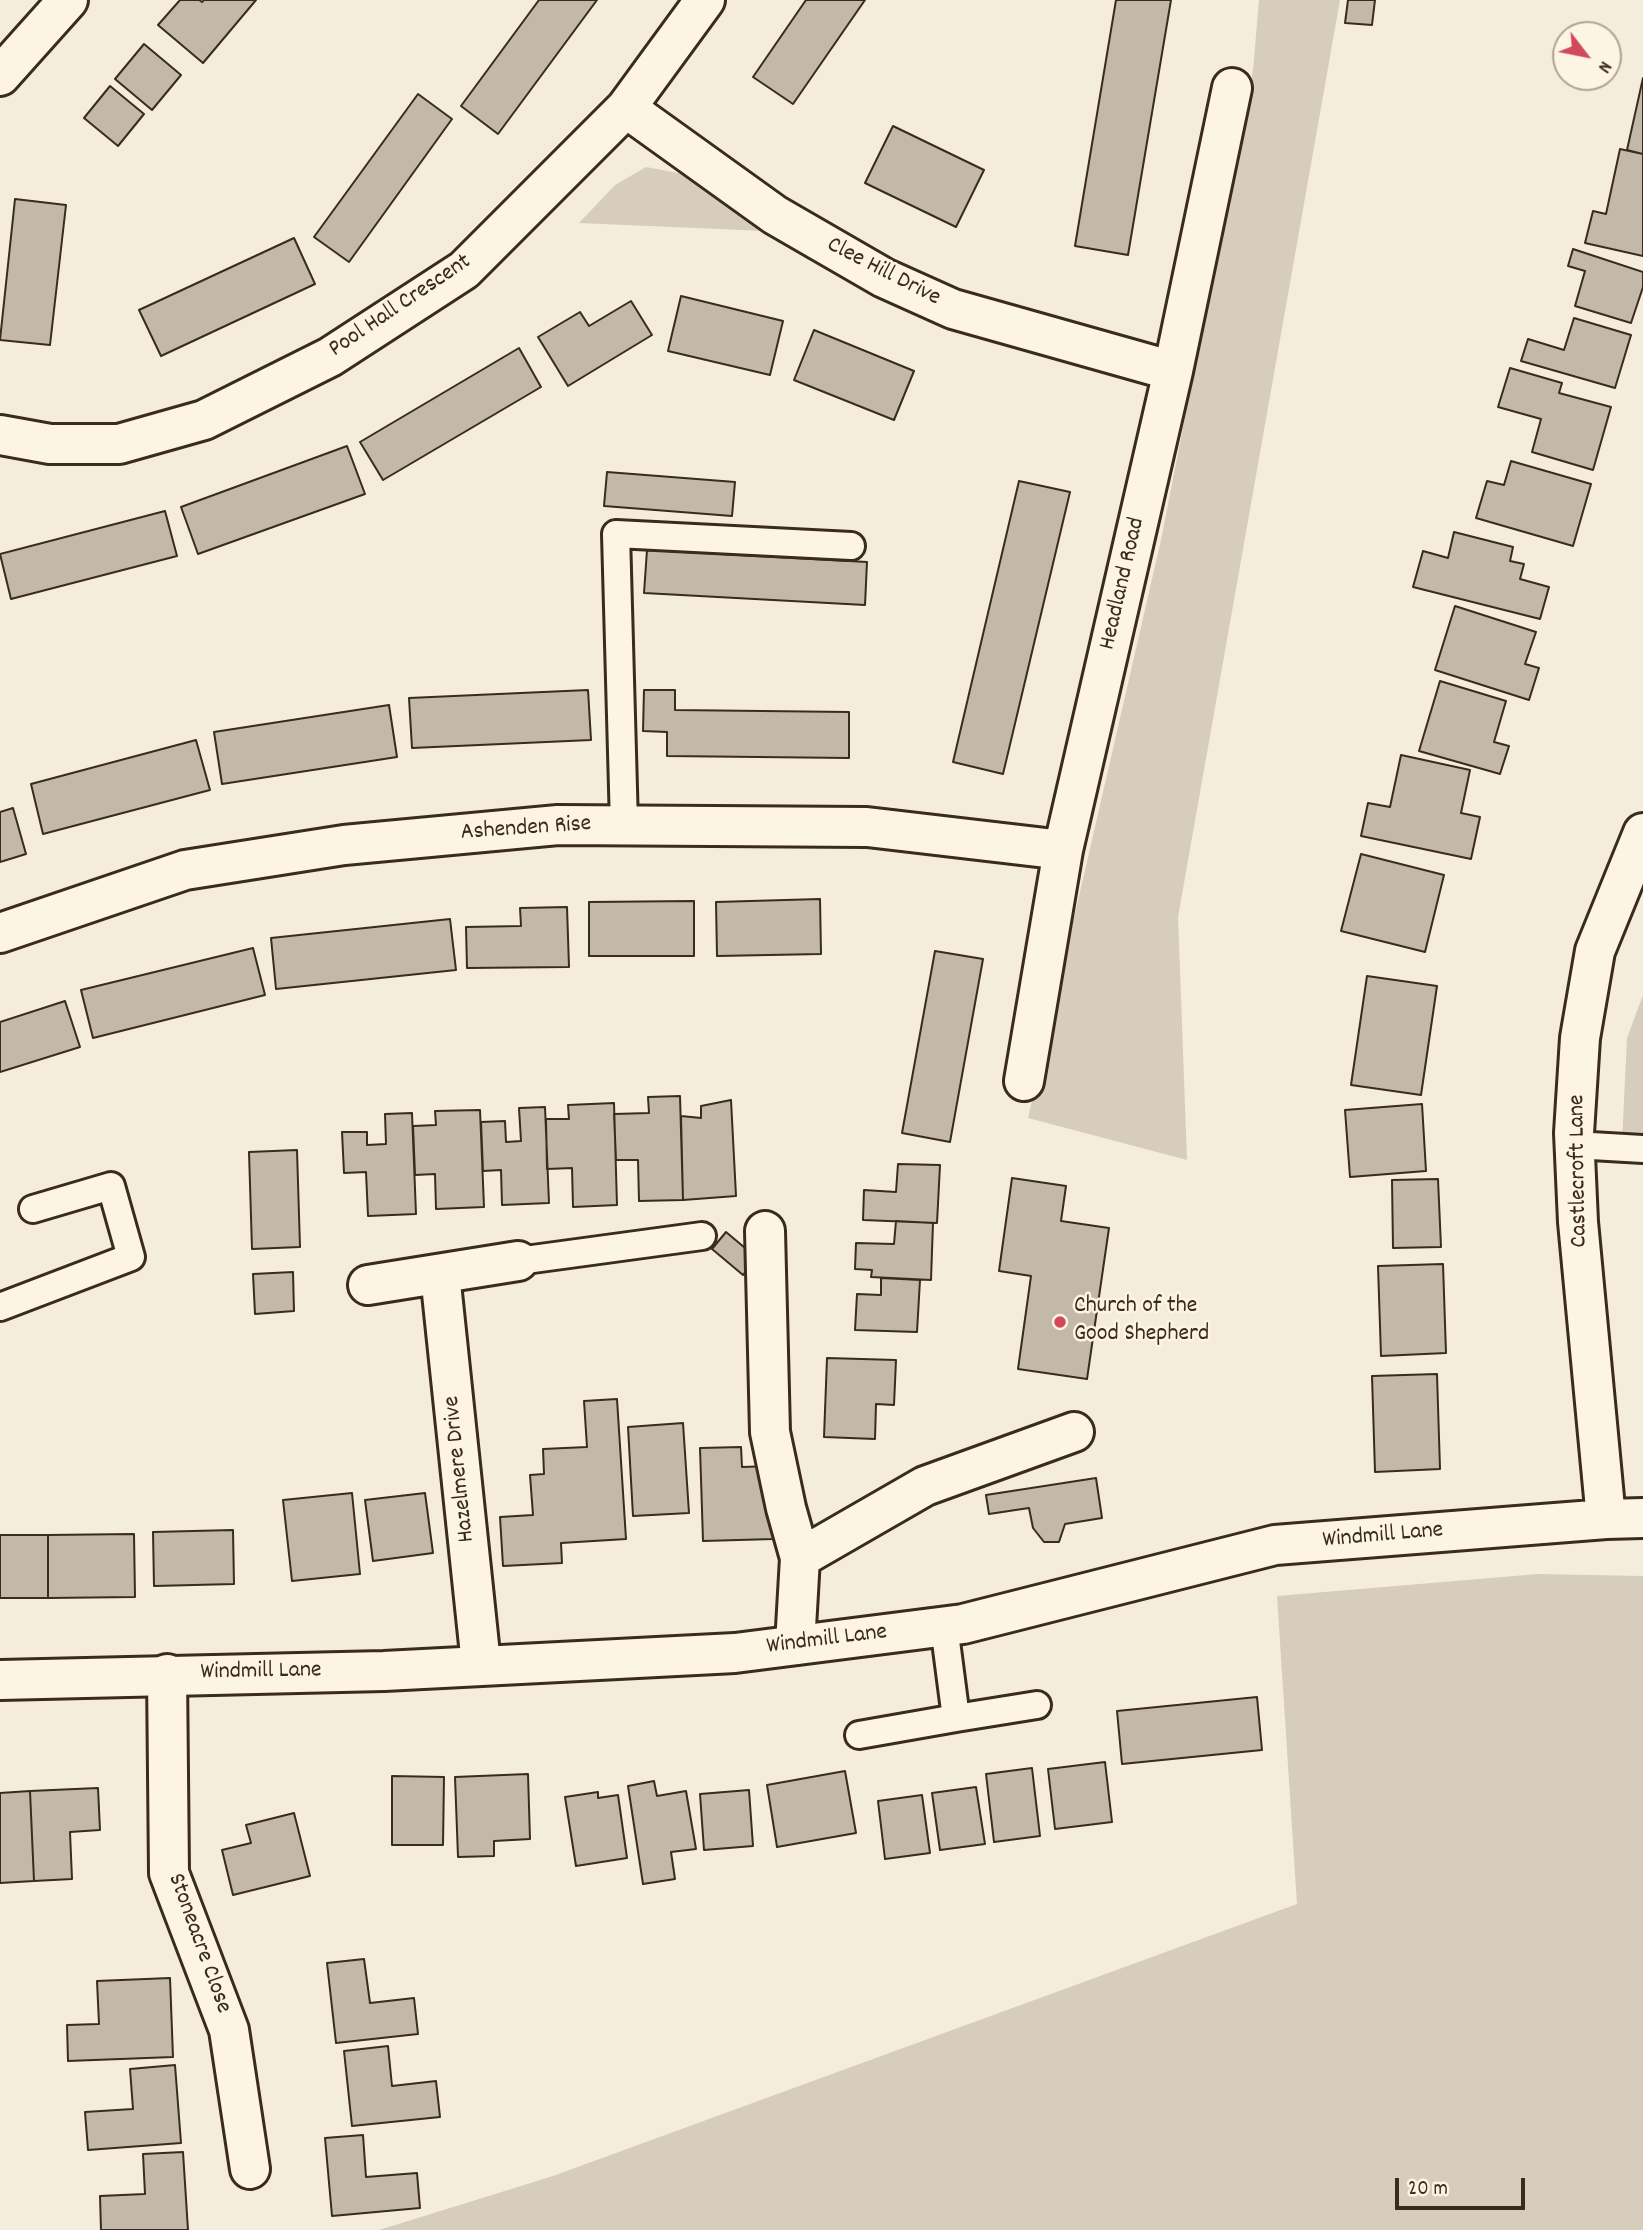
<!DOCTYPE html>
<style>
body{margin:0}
#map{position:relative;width:1643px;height:2230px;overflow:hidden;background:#f4eddd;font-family:Dekko,sans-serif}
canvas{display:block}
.north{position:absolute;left:1552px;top:21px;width:70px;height:70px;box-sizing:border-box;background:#fcf5e5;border:2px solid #afa495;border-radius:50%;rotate:122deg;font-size:19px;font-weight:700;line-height:28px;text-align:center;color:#3b2a1e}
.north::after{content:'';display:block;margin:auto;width:24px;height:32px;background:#d1495b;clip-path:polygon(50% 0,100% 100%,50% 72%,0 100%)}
.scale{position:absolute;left:1395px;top:2178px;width:130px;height:32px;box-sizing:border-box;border:4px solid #3b2a1e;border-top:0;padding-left:9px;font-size:21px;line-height:24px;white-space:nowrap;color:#3b2a1e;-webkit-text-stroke:5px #fcf5e5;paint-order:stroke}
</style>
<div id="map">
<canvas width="1643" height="2230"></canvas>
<div class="north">N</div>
<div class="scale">20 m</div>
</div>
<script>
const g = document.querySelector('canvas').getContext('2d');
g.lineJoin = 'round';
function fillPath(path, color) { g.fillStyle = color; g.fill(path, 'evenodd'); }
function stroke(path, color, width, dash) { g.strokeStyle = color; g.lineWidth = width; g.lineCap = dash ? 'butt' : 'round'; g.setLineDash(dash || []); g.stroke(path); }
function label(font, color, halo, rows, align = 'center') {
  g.font = font + ' Dekko,sans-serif'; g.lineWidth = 5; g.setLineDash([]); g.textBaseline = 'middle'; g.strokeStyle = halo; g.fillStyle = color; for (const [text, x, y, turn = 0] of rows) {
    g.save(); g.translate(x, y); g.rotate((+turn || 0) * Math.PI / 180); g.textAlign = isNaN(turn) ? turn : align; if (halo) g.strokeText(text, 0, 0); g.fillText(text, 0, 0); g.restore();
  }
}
const green = new Path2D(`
 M 1259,0 L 1340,0 L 1178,917 L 1187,1160 L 1028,1118 L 1161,540 L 1253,70 Z
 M 646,167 L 683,174 L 765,231 L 579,223 L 615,185 Z
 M 1643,995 L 1643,1163 L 1621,1164 L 1627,1038 Z
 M 1538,1574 L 1643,1576 L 1643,2230 L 379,2230 L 553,2176 L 1297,1904 L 1277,1596 Z`);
const building = new Path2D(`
 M 180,0 L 199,0 L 202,2 L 204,0 L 256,0 L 203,63 L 158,25 Z
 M 539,0 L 597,0 L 498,134 L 461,106 Z
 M 806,0 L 865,0 L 793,104 L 753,77 Z
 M 1116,0 L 1171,0 L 1128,255 L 1075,246 Z
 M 1348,0 L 1375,0 L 1372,25 L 1345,23 Z
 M 144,44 L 181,75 L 152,110 L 115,79 Z
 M 1643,78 L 1643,154 L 1627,150 Z
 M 110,86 L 144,114 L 118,146 L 84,118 Z
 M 418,94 L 452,119 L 349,262 L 314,237 Z
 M 893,126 L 984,170 L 956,227 L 865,183 Z
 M 1620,149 L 1643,154 L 1643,256 L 1585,243 L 1593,211 L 1606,214 Z
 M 15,199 L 66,205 L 50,345 L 0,340 Z
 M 294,238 L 315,284 L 161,356 L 139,310 Z
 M 1573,249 L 1643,272 L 1643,287 L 1631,323 L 1575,306 L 1585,271 L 1568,266 Z
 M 681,296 L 783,321 L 770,375 L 668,351 Z
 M 631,301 L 652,335 L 568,386 L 538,337 L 580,312 L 589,326 Z
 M 1574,318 L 1631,335 L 1615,388 L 1521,361 L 1528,339 L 1564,350 Z
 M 814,330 L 914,371 L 894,420 L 794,380 Z
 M 519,348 L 541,387 L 383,480 L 360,442 Z
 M 1510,368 L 1562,383 L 1559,393 L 1611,407 L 1593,470 L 1532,452 L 1541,419 L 1498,407 Z
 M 347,446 L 365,494 L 198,554 L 181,507 Z
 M 1511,461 L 1591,484 L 1573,546 L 1476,518 L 1487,481 L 1504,485 Z
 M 607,472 L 735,482 L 732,516 L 604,506 Z
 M 1019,481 L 1070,492 L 1003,774 L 953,762 Z
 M 165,511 L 177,556 L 11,599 L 0,554 Z
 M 1454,532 L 1513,547 L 1510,561 L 1524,564 L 1520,579 L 1549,587 L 1540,619 L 1413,587 L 1423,551 L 1448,558 Z
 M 647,550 L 867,562 L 865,605 L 644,593 Z
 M 1455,606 L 1536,632 L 1525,664 L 1539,668 L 1529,700 L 1435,670 Z
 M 1440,681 L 1506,701 L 1494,742 L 1509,746 L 1500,774 L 1419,751 Z
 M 588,690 L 591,740 L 412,748 L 409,698 Z
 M 644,690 L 675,690 L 675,710 L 849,712 L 849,758 L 667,756 L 667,732 L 643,731 Z
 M 389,705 L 397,757 L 222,784 L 214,732 Z
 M 196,740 L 210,790 L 43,834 L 31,784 Z
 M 1401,755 L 1470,770 L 1461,813 L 1480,817 L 1471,859 L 1361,836 L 1368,803 L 1390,807 Z
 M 13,808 L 26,854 L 0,862 L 0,812 Z
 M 1361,854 L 1444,875 L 1425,952 L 1341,931 Z
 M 820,899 L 821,954 L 717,956 L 716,902 Z
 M 694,901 L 694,956 L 589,956 L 589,902 Z
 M 567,907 L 569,967 L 467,968 L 466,927 L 521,926 L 520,908 Z
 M 450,919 L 456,970 L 276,989 L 271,938 Z
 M 253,948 L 265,995 L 93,1038 L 81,990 Z
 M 935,951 L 983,959 L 950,1142 L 902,1133 Z
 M 1367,976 L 1437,986 L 1421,1095 L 1351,1085 Z
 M 65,1001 L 80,1047 L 0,1072 L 0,1022 Z
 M 680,1096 L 683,1200 L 639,1201 L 638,1160 L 616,1160 L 614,1114 L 649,1113 L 648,1097 Z
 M 731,1100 L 736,1196 L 683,1200 L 681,1116 L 701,1118 L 701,1106 Z
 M 614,1103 L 617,1205 L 573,1207 L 572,1168 L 547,1169 L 546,1119 L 569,1119 L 568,1105 Z
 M 1422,1104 L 1426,1171 L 1350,1177 L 1345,1110 Z
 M 545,1107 L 549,1203 L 502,1205 L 501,1170 L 483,1171 L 481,1122 L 505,1121 L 506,1142 L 521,1141 L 519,1108 Z
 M 480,1110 L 484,1207 L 436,1209 L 435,1174 L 415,1175 L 413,1126 L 436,1125 L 435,1111 Z
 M 412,1113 L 416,1214 L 368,1216 L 366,1172 L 344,1173 L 342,1132 L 367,1132 L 367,1145 L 386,1144 L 385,1114 Z
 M 297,1150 L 300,1247 L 252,1249 L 249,1152 Z
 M 898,1164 L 940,1165 L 937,1223 L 863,1220 L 864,1190 L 896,1192 Z
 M 1012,1178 L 1066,1186 L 1061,1221 L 1109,1228 L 1087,1379 L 1018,1369 L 1031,1276 L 999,1271 Z
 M 1438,1179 L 1441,1247 L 1393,1248 L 1392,1180 Z
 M 896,1221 L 933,1223 L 931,1280 L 871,1277 L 872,1270 L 855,1269 L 856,1243 L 894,1244 Z
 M 726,1232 L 757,1258 L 743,1275 L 712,1249 Z
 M 1443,1264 L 1446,1353 L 1381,1356 L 1378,1266 Z
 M 293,1272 L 294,1311 L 255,1314 L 253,1274 Z
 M 881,1278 L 920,1280 L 917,1332 L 855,1330 L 857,1294 L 881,1295 Z
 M 827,1358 L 896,1360 L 894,1405 L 876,1404 L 875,1439 L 824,1437 Z
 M 1437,1374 L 1440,1469 L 1375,1472 L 1372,1376 Z
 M 617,1399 L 626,1539 L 561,1543 L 562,1563 L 503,1566 L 500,1517 L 533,1515 L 530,1475 L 544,1474 L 543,1449 L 587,1447 L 584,1401 Z
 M 683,1423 L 689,1513 L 633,1516 L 628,1427 Z
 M 741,1447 L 742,1467 L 771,1466 L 774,1539 L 703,1541 L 700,1448 Z
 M 1096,1478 L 1102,1518 L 1065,1524 L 1059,1542 L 1044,1542 L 1033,1528 L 1029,1508 L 989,1514 L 986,1495 Z
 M 352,1493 L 360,1574 L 292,1581 L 283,1500 Z
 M 425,1493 L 433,1553 L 373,1561 L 365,1500 Z
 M 233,1530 L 234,1584 L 154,1586 L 153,1532 Z
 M 134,1534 L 135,1597 L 48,1598 L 48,1535 Z
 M 0,1535 L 48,1535 L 48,1598 L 0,1598 Z
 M 1257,1697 L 1262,1750 L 1122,1764 L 1117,1711 Z
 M 1105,1762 L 1112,1822 L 1055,1829 L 1048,1769 Z
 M 1032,1768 L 1040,1836 L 994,1842 L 986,1774 Z
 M 845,1771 L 856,1833 L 777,1847 L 767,1785 Z
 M 528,1774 L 530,1839 L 494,1841 L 494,1856 L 458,1857 L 455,1777 Z
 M 392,1776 L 444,1777 L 443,1845 L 392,1845 Z
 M 654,1781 L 657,1796 L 686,1791 L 696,1849 L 671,1852 L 675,1879 L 643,1884 L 628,1786 Z
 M 976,1787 L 985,1844 L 940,1850 L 932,1793 Z
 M 98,1788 L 100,1830 L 70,1832 L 72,1879 L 34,1881 L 30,1791 Z
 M 749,1790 L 753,1846 L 704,1850 L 700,1794 Z
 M 30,1791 L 34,1881 L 0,1883 L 0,1793 Z
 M 598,1792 L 598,1798 L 618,1795 L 627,1858 L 576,1866 L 565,1797 Z
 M 922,1795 L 930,1853 L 885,1859 L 878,1801 Z
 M 294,1813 L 310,1876 L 233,1895 L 222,1850 L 251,1843 L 246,1825 Z
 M 364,1959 L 370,2003 L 414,1998 L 418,2034 L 336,2043 L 327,1963 Z
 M 170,1978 L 173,2057 L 68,2061 L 67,2025 L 99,2024 L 97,1981 Z
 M 388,2046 L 392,2086 L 436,2081 L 440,2117 L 352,2126 L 344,2051 Z
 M 175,2065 L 181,2143 L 88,2150 L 85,2112 L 133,2109 L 130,2069 Z
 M 363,2135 L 366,2177 L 417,2173 L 420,2208 L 332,2216 L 325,2138 Z
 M 183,2152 L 188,2230 L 101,2230 L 100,2196 L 145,2194 L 143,2154 Z`);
const service = new Path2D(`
 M 624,825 L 616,534 L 851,546
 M 1574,1145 L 1643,1149
 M 518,1261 L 702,1236
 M 0,1307 L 131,1257 L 111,1186 L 33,1209
 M 944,1626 L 956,1718 L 1037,1705
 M 859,1735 L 956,1718`);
const minor = new Path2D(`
 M 0,76 L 68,0
 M 626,108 L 775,215 L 884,278 L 953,309 L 1173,371
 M 0,435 L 50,444 L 119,444 L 204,420 L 330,357 L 464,270 L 626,108 L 705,0
 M 0,933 L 185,870 L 344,845 L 558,825 L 867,827 L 1063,850
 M 1024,1081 L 1063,850 L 1173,371 L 1232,88
 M 765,1231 L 770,1432 L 786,1508 L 800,1558
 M 440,1274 L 481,1664
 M 368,1285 L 518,1261
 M 795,1645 L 800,1558 L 925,1486 L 1074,1432
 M 167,1674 L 169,1873 L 229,2030 L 250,2169`);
const tertiary = new Path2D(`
 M 1606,1519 L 1578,1222 L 1574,1133 L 1580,1038 L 1595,951 L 1643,833
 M 0,1680 L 384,1671 L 735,1653 L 963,1624 L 1275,1545 L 1606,1519 L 1643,1518`);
const markers = [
 [1060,1322,7,"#d1495b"]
];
const streetNames = [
 ["Clee Hill Drive",883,273,27],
 ["Pool Hall Crescent",401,307,-34],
 ["Headland Road",1124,584,-77],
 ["Ashenden Rise",526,830,-4],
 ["Castlecroft Lane",1580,1171,-91],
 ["Hazelmere Drive",461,1469,-96],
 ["Windmill Lane",1383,1537,-5],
 ["Windmill Lane",827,1641,-7],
 ["Windmill Lane",261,1673,-1],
 ["Stoneacre Close",198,1944,70]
];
const poiNames = [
 ["Church of the",1074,1308],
 ["Good Shepherd",1074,1336]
];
fillPath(green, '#d6cdbd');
fillPath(building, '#c3b9aa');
stroke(building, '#3b2a1e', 2);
stroke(service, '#3b2a1e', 32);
stroke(minor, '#3b2a1e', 44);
stroke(tertiary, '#3b2a1e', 44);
stroke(service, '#fcf5e5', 26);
stroke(minor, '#fcf5e5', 38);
stroke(tertiary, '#fcf5e5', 38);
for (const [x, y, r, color] of markers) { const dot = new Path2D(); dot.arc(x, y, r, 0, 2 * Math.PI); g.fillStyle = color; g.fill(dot); stroke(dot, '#fcf5e5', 2.5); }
label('24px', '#3b2a1e', '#fcf5e5', streetNames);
label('24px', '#3b2a1e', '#fcf5e5', poiNames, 'left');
</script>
